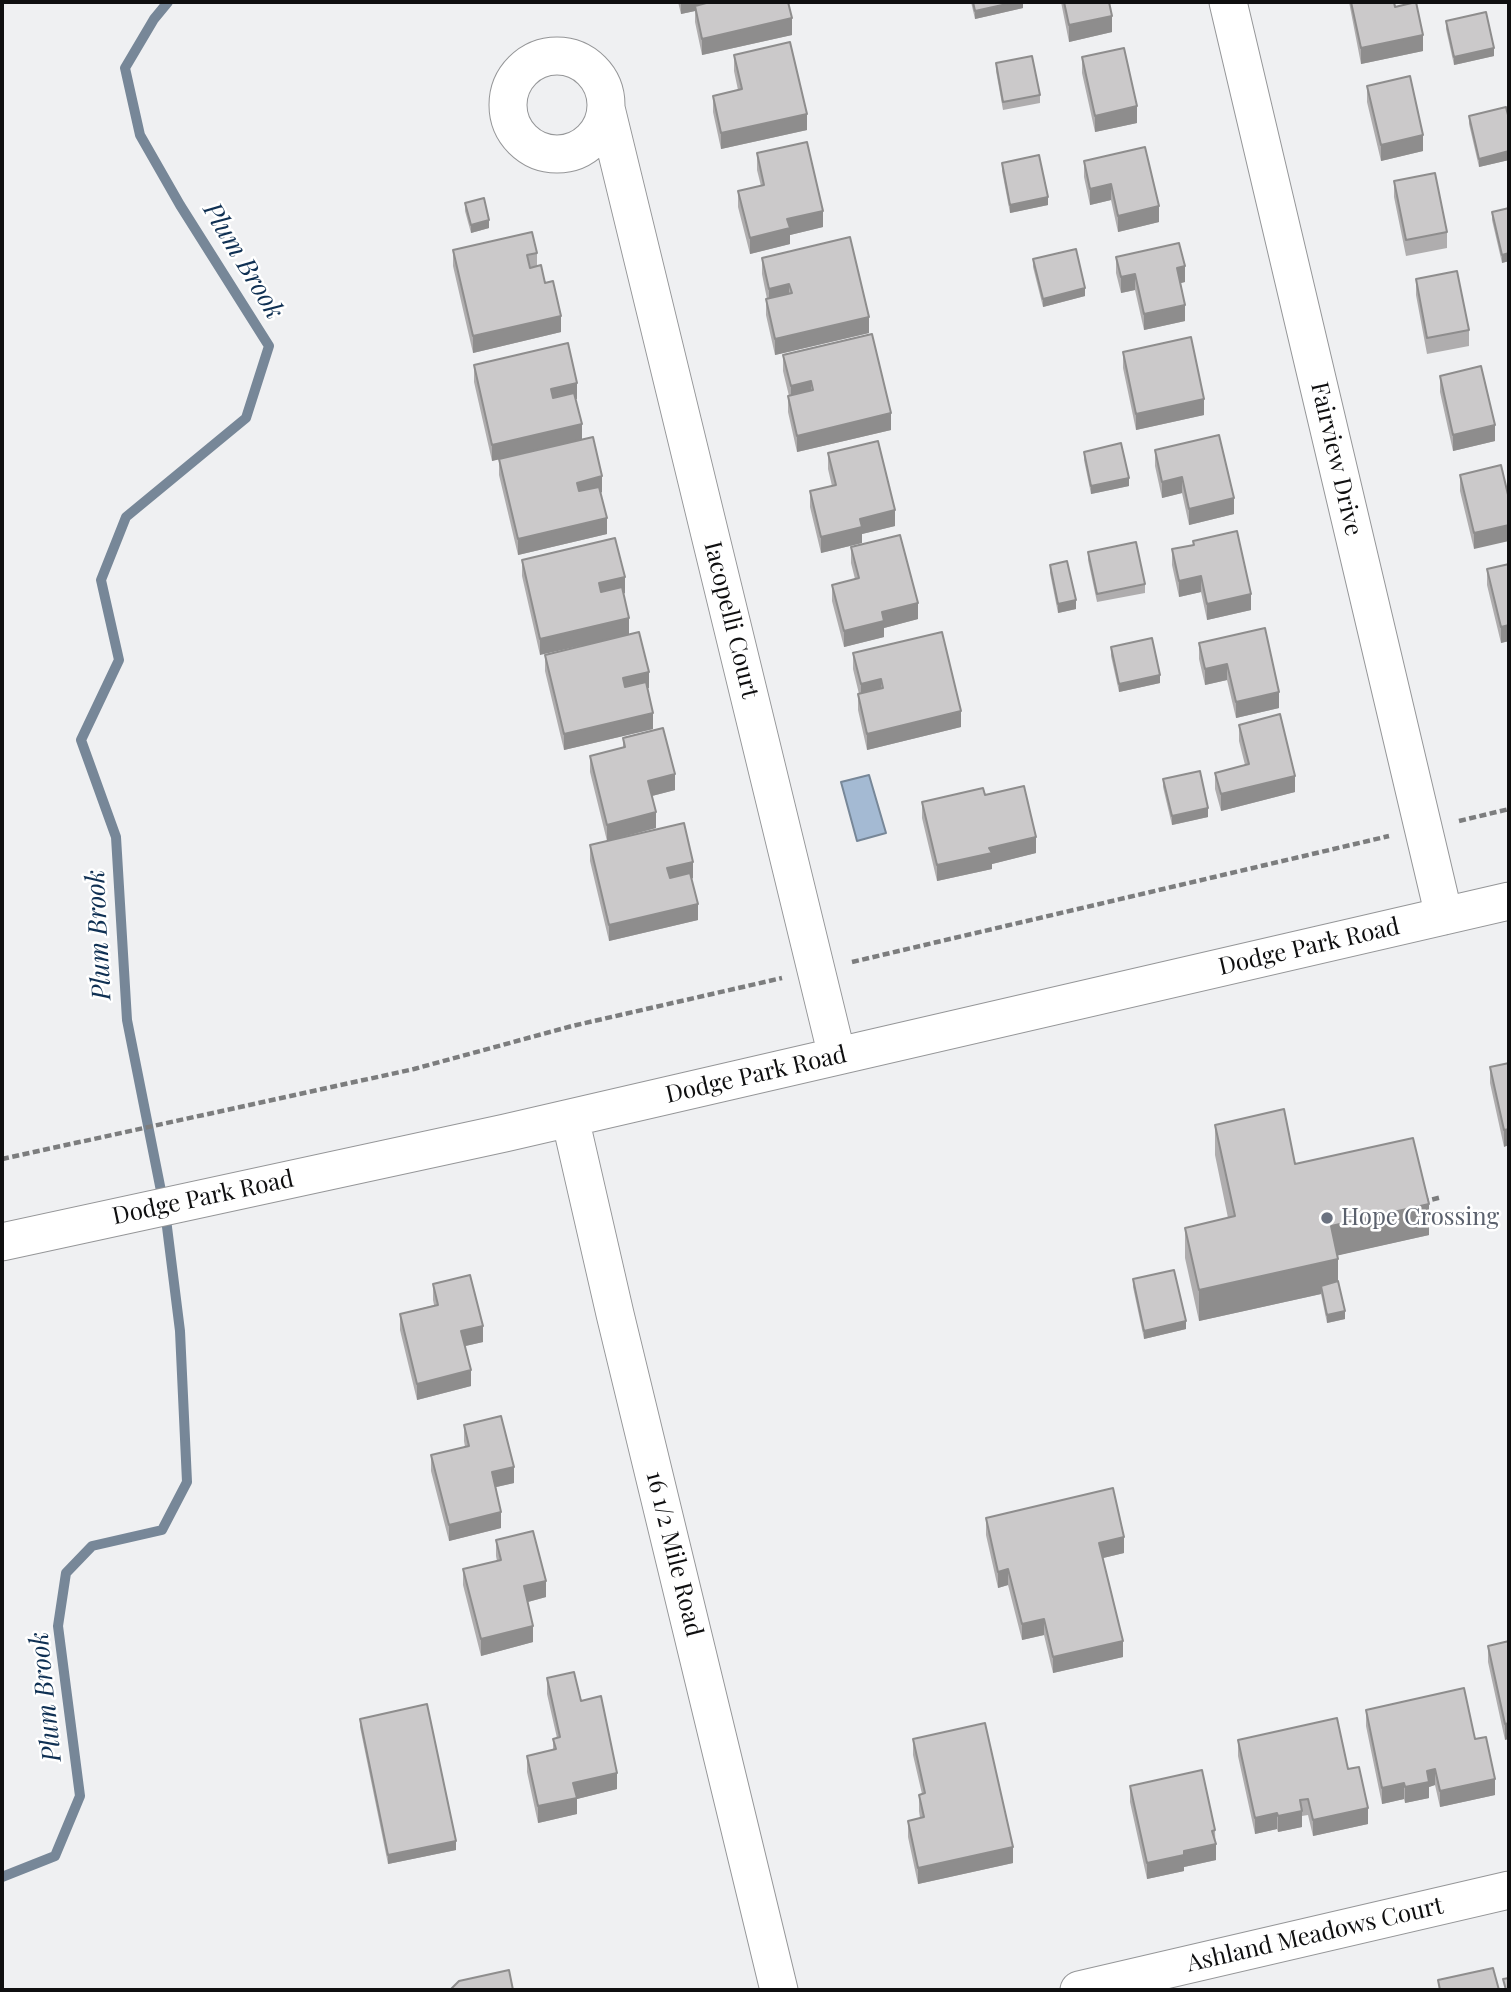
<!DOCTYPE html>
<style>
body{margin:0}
#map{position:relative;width:1511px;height:1992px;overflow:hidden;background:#eff0f2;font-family:"Playfair Display",serif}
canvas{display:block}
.frame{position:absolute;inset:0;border:4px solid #0f0f10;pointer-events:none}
</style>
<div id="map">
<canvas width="1511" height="1992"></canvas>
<div class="frame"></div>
</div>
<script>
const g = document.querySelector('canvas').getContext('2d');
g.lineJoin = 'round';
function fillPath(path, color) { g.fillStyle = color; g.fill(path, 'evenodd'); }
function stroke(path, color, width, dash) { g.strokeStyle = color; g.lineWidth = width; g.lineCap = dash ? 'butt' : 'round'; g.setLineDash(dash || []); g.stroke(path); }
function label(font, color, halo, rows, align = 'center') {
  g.font = font + ' "Playfair Display",serif'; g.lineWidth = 5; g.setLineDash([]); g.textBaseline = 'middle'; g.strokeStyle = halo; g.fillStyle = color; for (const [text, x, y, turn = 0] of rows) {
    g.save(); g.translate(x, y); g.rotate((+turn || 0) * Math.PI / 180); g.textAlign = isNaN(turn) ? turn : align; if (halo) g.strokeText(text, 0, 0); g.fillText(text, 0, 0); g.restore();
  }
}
const water = new Path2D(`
 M 869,775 L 886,833 L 857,841 L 841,782 Z`);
const stream = new Path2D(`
 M 2,1877 L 55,1856 L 80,1796 L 58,1626 L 66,1573 L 92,1546 L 162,1530 L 187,1482 L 180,1331 L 165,1211 L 127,1020 L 116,837 L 81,740 L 119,660 L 101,580 L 126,517 L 246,418 L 269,346 L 180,205 L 140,135 L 125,68 L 154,19 L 168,2`);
const path = new Path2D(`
 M 1459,821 L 1509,809
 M 852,962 L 1389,836
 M 2,1159 L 414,1069 L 572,1026 L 782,978
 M 1422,1202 L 1442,1197`);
const minor = new Path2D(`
 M 1228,2 L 1444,916
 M508 105a49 49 0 1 1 98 0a49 49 0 1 1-98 0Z
 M 606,108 L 837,1056
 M 570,1118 L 615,1314 L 779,1990
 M 2,1242 L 505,1133 L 1509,901
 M 1079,1990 L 1509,1890`);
const wall = new Path2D(`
 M 678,2 L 788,2 L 792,35 L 702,55 L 695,22 L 695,11 L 681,14 Z
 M 971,2 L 1023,2 L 1023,8 L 975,19 Z
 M 1061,2 L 1109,2 L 1112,32 L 1069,42 Z
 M 1349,2 L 1394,2 L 1395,7 L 1423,51 L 1361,64 Z
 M 1446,21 L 1494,56 L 1454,65 L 1446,29 Z
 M 734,55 L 807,130 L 721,149 L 713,112 L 713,96 L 738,90 L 734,71 Z
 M 1082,57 L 1137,123 L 1095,132 L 1082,73 Z
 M 996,63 L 1040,95 L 1040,103 L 1003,110 L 996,71 Z
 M 1367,86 L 1423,151 L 1381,161 L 1367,102 Z
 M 1469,116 L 1509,119 L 1509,160 L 1479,167 L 1469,124 Z
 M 757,153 L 823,227 L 790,235 L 790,244 L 750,254 L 738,207 L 738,191 L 761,186 L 757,170 Z
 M 1084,161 L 1159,222 L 1118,232 L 1111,200 L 1090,205 L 1084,177 Z
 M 1002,163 L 1048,205 L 1010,213 L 1002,171 Z
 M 1394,181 L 1447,232 L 1447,248 L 1406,256 L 1394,197 Z
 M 465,203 L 489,228 L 471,233 L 465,211 Z
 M 1509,208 L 1509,261 L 1502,263 L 1492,220 L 1492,212 Z
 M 453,250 L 537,253 L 537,266 L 545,283 L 561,332 L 473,353 L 453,266 Z
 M 1116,257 L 1185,282 L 1180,283 L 1185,321 L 1144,330 L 1135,290 L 1121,293 L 1116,273 Z
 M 762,258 L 869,333 L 775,355 L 766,315 L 766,299 L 767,299 L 762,274 Z
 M 1033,259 L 1085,296 L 1043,307 L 1033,267 Z
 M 1416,279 L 1469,330 L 1469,346 L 1427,354 L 1416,295 Z
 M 1123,352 L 1204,415 L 1136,430 L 1123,368 Z
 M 783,355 L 891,430 L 797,452 L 788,412 L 788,396 L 789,396 L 783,371 Z
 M 474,365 L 577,399 L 575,399 L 582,440 L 602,492 L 601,493 L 607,534 L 518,555 L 499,475 L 499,459 L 492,461 L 474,382 Z
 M 1440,376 L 1495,441 L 1453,451 L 1440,392 Z
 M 1155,450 L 1234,514 L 1189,525 L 1182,493 L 1162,498 L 1155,466 Z
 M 1084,452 L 1129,486 L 1091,494 L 1084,460 Z
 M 828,453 L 895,526 L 862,534 L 862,543 L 821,553 L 810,507 L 810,491 L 832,486 L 828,469 Z
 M 1501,465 L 1474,549 L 1460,491 L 1460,475 Z
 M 1193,541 L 1251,610 L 1207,620 L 1201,592 L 1179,597 L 1172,565 L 1172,549 L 1193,545 Z
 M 851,547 L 918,619 L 884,628 L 884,637 L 844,647 L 832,601 L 832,585 L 855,579 L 851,563 Z
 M 1088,552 L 1145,584 L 1145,593 L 1097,602 L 1088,560 Z
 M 522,560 L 625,593 L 540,655 L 522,576 Z
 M 1509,564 L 1509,641 L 1501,643 L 1487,585 L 1487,569 Z
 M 1050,565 L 1076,609 L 1058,613 L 1050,573 Z
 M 1199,643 L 1279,708 L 1236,718 L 1227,680 L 1205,685 L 1199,659 Z
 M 1111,647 L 1160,683 L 1119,692 L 1111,656 Z
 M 853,653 L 961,727 L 867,750 L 858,710 L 858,694 L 859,694 L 853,669 Z
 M 545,655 L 649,688 L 647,688 L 653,729 L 564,750 L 545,671 Z
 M 1508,665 L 1509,665 L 1509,686 L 1508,681 Z
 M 1239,725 L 1295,792 L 1221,811 L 1215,789 L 1215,773 L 1245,765 L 1239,741 Z
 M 623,738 L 675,790 L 652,796 L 656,828 L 607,841 L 590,772 L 590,756 L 623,748 Z
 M 1163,779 L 1208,817 L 1172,825 L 1163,787 Z
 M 985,795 L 1036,853 L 992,864 L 992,869 L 937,881 L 922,818 L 922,802 Z
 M 590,845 L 693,878 L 692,879 L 698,920 L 609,941 L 590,861 Z
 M 1509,1063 L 1504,1147 L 1490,1083 L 1490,1067 Z
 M 1215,1125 L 1295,1164 L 1429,1235 L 1338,1255 L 1338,1281 L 1345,1319 L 1327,1323 L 1321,1294 L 1199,1321 L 1185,1258 L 1185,1228 L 1228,1218 L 1215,1155 Z
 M 1133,1279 L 1186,1329 L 1144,1339 L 1133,1287 Z
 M 433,1284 L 483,1342 L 465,1346 L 471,1386 L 417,1400 L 400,1330 L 400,1314 L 434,1305 L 433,1300 Z
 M 464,1425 L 514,1483 L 496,1487 L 501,1528 L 449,1541 L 431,1471 L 431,1455 L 465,1447 L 464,1441 Z
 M 986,1518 L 1124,1553 L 1103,1558 L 1123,1657 L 1053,1673 L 1044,1635 L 1022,1640 L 1008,1585 L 998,1588 L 986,1535 Z
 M 496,1540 L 546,1597 L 528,1602 L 533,1642 L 481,1656 L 463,1585 L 463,1569 L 497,1561 L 496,1556 Z
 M 1509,1641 L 1505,1740 L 1488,1662 L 1488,1646 Z
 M 547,1678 L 581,1701 L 617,1789 L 577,1799 L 577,1814 L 538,1823 L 527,1772 L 527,1756 L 553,1750 L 553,1739 L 557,1738 L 547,1694 Z
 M 1366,1710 L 1475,1739 L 1495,1795 L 1440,1807 L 1435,1785 L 1429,1787 L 1429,1798 L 1405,1803 L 1404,1799 L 1382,1804 L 1366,1726 Z
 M 360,1719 L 456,1850 L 388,1864 L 360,1727 Z
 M 913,1739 L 1013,1863 L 918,1884 L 908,1837 L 908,1821 L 920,1818 L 919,1811 L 919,1795 L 922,1794 L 913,1755 Z
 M 1238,1740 L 1348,1769 L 1368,1824 L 1313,1836 L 1308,1815 L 1302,1816 L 1302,1827 L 1278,1832 L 1277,1829 L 1255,1834 L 1238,1756 Z
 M 1130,1786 L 1215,1830 L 1216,1860 L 1184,1867 L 1184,1871 L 1147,1879 L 1130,1802 Z`);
const shadedWall = new Path2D(`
 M 681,2 L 708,2 L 708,8 L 695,6 L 695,11 L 681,14 Z
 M 1016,2 L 1023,2 L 1023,8 L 975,19 L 975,11 Z
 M 1112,16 L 1112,32 L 1069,42 L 1069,25 Z
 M 792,18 L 792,35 L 702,55 L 702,39 Z
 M 1423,35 L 1423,51 L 1361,64 L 1361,48 Z
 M 1494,48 L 1494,56 L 1454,65 L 1454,57 Z
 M 1137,106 L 1137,123 L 1095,132 L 1095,116 Z
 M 807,114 L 807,130 L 721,149 L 721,133 Z
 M 1423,135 L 1423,151 L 1381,161 L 1381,145 Z
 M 1509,151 L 1509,160 L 1479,167 L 1479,159 Z
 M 1111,184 L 1111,200 L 1090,205 L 1090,189 Z
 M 1048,197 L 1048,205 L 1010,213 L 1010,205 Z
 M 1159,206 L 1159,222 L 1118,232 L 1118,216 Z
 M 823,211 L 823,227 L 790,235 L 790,244 L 750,254 L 750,238 L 787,219 Z
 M 489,220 L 489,228 L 471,233 L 471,225 Z
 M 1509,253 L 1509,261 L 1502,263 L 1502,255 Z
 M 1185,266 L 1185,282 L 1177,284 L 1177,268 Z
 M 1135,274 L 1135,290 L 1121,293 L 1121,277 Z
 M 789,284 L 789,300 L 769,305 L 769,289 Z
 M 1085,288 L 1085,296 L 1043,307 L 1043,299 Z
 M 1185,305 L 1185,321 L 1144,330 L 1144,314 Z
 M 561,316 L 561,332 L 473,353 L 473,336 Z
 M 869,317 L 869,333 L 775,355 L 775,339 Z
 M 811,381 L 811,397 L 791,402 L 791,386 Z
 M 577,383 L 577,399 L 551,405 L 551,389 Z
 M 1204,399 L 1204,415 L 1136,430 L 1136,414 Z
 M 891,413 L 891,430 L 797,452 L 797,436 Z
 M 582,424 L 582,440 L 492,461 L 492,445 Z
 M 1495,425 L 1495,441 L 1453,451 L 1453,435 Z
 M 602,476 L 602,492 L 577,499 L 577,483 Z
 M 1182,477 L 1182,493 L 1162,498 L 1162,482 Z
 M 1129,478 L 1129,486 L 1091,494 L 1091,486 Z
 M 1234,498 L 1234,514 L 1189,525 L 1189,509 Z
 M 895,510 L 895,526 L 862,534 L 862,543 L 821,553 L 821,537 L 860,519 Z
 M 607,518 L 607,534 L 518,555 L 518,539 Z
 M 1509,525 L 1509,541 L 1474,549 L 1474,533 Z
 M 1201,576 L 1201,592 L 1179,597 L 1179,581 Z
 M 625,577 L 625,593 L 599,599 L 599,583 Z
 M 1251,594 L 1251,610 L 1207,620 L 1207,604 Z
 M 1076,600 L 1076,609 L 1058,613 L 1058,604 Z
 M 918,603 L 918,619 L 884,628 L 884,637 L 844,647 L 844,631 L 882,612 Z
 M 629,618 L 629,635 L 540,655 L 540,639 Z
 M 1509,625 L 1509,641 L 1501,643 L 1501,627 Z
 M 1227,664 L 1227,680 L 1205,685 L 1205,669 Z
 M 649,672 L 649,688 L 623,694 L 623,678 Z
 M 1160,675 L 1160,683 L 1119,692 L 1119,684 Z
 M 881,679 L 881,695 L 861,700 L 861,684 Z
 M 1279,692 L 1279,708 L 1236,718 L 1236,702 Z
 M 961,711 L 961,727 L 867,750 L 867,734 Z
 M 653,713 L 653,729 L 564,750 L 564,734 Z
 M 675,774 L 675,790 L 648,797 L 648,781 Z
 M 1295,776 L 1295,792 L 1221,811 L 1221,794 Z
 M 1208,808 L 1208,817 L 1172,825 L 1172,816 Z
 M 656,812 L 656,828 L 607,841 L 607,825 Z
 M 1036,837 L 1036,853 L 992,864 L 992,869 L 937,881 L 937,865 L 989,848 Z
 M 693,862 L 693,878 L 667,884 L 667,868 Z
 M 698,904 L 698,920 L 609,941 L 609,925 Z
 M 1509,1129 L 1509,1145 L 1504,1147 L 1504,1130 Z
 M 1429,1204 L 1429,1235 L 1331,1257 L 1331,1226 Z
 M 1338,1259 L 1338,1290 L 1321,1286 L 1321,1294 L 1199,1321 L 1199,1290 Z
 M 1345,1311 L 1345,1319 L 1327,1323 L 1327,1315 Z
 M 1186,1321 L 1186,1329 L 1144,1339 L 1144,1331 Z
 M 483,1326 L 483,1342 L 461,1347 L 461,1331 Z
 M 471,1370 L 471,1386 L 417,1400 L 417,1384 Z
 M 514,1467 L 514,1483 L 492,1488 L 492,1472 Z
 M 501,1512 L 501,1528 L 449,1541 L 449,1525 Z
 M 1124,1537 L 1124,1553 L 1099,1559 L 1099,1543 Z
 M 1008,1569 L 1008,1585 L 998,1588 L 998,1572 Z
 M 546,1581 L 546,1597 L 524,1603 L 524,1586 Z
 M 1044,1619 L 1044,1635 L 1022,1640 L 1022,1624 Z
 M 533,1626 L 533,1642 L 481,1656 L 481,1639 Z
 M 1123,1641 L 1123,1657 L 1053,1673 L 1053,1657 Z
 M 1509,1723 L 1509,1739 L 1505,1740 L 1505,1724 Z
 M 1435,1769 L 1435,1785 L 1429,1787 L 1429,1798 L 1405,1803 L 1405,1787 L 1427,1771 Z
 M 617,1773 L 617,1789 L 577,1799 L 577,1814 L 538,1823 L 538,1806 L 573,1783 Z
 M 1495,1779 L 1495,1795 L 1440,1807 L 1440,1791 Z
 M 1404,1783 L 1404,1799 L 1382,1804 L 1382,1788 Z
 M 1368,1808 L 1368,1824 L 1313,1836 L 1313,1820 Z
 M 1302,1811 L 1302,1827 L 1278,1832 L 1278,1816 Z
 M 1277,1813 L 1277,1829 L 1255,1834 L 1255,1818 Z
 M 456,1841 L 456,1850 L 388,1864 L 388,1855 Z
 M 1216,1844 L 1216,1860 L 1184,1867 L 1184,1871 L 1147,1879 L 1147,1863 L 1184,1851 Z
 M 1013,1847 L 1013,1863 L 918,1884 L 918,1868 Z`);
const building = new Path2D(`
 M 710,2 L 788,2 L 792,18 L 702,39 L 695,6 Z
 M 973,2 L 1016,2 L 975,11 Z
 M 1064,2 L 1109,2 L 1112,16 L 1069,25 Z
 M 1351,2 L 1394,2 L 1395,7 L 1416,2 L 1423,35 L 1361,48 Z
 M 1486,12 L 1494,48 L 1454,57 L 1446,21 Z
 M 790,42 L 807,114 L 721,133 L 713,96 L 742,89 L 734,55 Z
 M 1124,48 L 1137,106 L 1095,116 L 1082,57 Z
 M 1032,56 L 1040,95 L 1003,102 L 996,63 Z
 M 1410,76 L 1423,135 L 1381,145 L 1367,86 Z
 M 1506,107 L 1509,119 L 1509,151 L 1479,159 L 1469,116 Z
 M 807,142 L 823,211 L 787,219 L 790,228 L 750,238 L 738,191 L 764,185 L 757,153 Z
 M 1145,147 L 1159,206 L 1118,216 L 1111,184 L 1090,189 L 1084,161 Z
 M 1039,155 L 1048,197 L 1010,205 L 1002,163 Z
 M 1435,173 L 1447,232 L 1406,240 L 1394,181 Z
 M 484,198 L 489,220 L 471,225 L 465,203 Z
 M 1509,208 L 1509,253 L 1502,255 L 1492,212 Z
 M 532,232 L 537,253 L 527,255 L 530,268 L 541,265 L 545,283 L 553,281 L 561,316 L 473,336 L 453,250 Z
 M 850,237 L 869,317 L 775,339 L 766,299 L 792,293 L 789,284 L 769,289 L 762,258 Z
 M 1179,243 L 1185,266 L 1177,268 L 1185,305 L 1144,314 L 1135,274 L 1121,277 L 1116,257 Z
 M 1076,249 L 1085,288 L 1043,299 L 1033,259 Z
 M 1457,271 L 1469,330 L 1427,338 L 1416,279 Z
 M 872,334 L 891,413 L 797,436 L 788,396 L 813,390 L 811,381 L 791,386 L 783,355 Z
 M 1191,337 L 1204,399 L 1136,414 L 1123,352 Z
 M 568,343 L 577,383 L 551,389 L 553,398 L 574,393 L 582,424 L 492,445 L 474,365 Z
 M 1481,366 L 1495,425 L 1453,435 L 1440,376 Z
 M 1219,435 L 1234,498 L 1189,509 L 1182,477 L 1162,482 L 1155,450 Z
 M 593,437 L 602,476 L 577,483 L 579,491 L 599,487 L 607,518 L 518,539 L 499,459 Z
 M 878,441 L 895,510 L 860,519 L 862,527 L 821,537 L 810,491 L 836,485 L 828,453 Z
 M 1121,443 L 1129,478 L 1091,486 L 1084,452 Z
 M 1501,465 L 1509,499 L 1509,525 L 1474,533 L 1460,475 Z
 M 1237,531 L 1251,594 L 1207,604 L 1201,576 L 1179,581 L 1172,549 L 1194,545 L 1193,541 Z
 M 900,535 L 918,603 L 882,612 L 884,621 L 844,631 L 832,585 L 859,578 L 851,547 Z
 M 615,538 L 625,577 L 599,583 L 601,592 L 622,587 L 629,618 L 540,639 L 522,560 Z
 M 1136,542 L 1145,584 L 1097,594 L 1088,552 Z
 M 1067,561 L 1076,600 L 1058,604 L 1050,565 Z
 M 1509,564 L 1509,625 L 1501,627 L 1487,569 Z
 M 1265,628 L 1279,692 L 1236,702 L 1227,664 L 1205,669 L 1199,643 Z
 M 639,632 L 649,672 L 623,678 L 625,687 L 646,682 L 653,713 L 564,734 L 545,655 Z
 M 942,632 L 961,711 L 867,734 L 858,694 L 883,688 L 881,679 L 861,684 L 853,653 Z
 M 1152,638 L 1160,675 L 1119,684 L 1111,647 Z
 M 1280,714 L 1295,776 L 1221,794 L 1215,773 L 1249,764 L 1239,725 Z
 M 663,728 L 675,774 L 648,781 L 656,812 L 607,825 L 590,756 L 625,747 L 623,738 Z
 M 1200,771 L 1208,808 L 1172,816 L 1163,779 Z
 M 1024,786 L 1036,837 L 989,848 L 992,853 L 937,865 L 922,802 L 983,788 L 985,795 Z
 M 684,823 L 693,862 L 667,868 L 670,878 L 690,873 L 698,904 L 609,925 L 590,845 Z
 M 1509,1063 L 1509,1129 L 1504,1130 L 1490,1067 Z
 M 1284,1109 L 1295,1164 L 1413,1138 L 1429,1204 L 1331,1226 L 1338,1259 L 1199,1290 L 1185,1228 L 1235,1216 L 1215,1125 Z
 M 1174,1270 L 1186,1321 L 1144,1331 L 1133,1279 Z
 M 470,1275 L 483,1326 L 461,1331 L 471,1370 L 417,1384 L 400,1314 L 438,1305 L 433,1284 Z
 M 1338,1281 L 1345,1311 L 1327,1315 L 1321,1286 Z
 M 501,1416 L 514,1467 L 492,1472 L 501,1512 L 449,1525 L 431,1455 L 469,1446 L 464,1425 Z
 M 1113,1488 L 1124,1537 L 1099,1543 L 1123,1641 L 1053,1657 L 1044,1619 L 1022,1624 L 1008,1569 L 998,1572 L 986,1518 Z
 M 533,1531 L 546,1581 L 524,1586 L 533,1626 L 481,1639 L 463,1569 L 501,1560 L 496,1540 Z
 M 1509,1641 L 1509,1723 L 1505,1724 L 1488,1646 Z
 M 574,1672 L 581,1701 L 601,1696 L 617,1773 L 573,1783 L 577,1798 L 538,1806 L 527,1756 L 556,1749 L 553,1739 L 560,1737 L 547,1678 Z
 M 1464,1688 L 1475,1739 L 1486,1737 L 1495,1779 L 1440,1791 L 1435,1769 L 1427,1771 L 1429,1782 L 1405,1787 L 1404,1783 L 1382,1788 L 1366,1710 Z
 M 427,1704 L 456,1841 L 388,1855 L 360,1719 Z
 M 1337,1718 L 1348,1769 L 1359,1767 L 1368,1808 L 1313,1820 L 1308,1799 L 1300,1800 L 1302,1811 L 1278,1816 L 1277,1813 L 1255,1818 L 1238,1740 Z
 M 985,1723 L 1013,1847 L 918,1868 L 908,1821 L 924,1817 L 919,1795 L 925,1793 L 913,1739 Z
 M 1202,1770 L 1215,1830 L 1212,1831 L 1216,1844 L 1184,1851 L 1184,1855 L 1147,1863 L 1130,1786 Z
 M 1493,1968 L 1499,1990 L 1440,1990 L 1438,1980 Z
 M 509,1970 L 513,1990 L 450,1990 L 459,1981 Z
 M 1509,1978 L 1509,1990 L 1504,1990 L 1506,1990 L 1503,1979 Z`);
const markers = [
 [1327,1218,7,"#6b7280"]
];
const streetNames = [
 ["Fairview Drive",1336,459,77],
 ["Iacopelli Court",731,620,76],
 ["Dodge Park Road",1309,947,-13],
 ["Dodge Park Road",756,1075,-13],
 ["Dodge Park Road",203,1198,-12],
 ["16 1/2 Mile Road",674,1554,76],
 ["Ashland Meadows Court",1315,1935,-13]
];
const worshipNames = [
 ["Hope Crossing",1341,1218]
];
const waterNames = [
 ["Plum Brook",243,261,59],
 ["Plum Brook",99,935,-93],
 ["Plum Brook",46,1697,-96]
];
fillPath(water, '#a4bad3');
stroke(water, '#778798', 2);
stroke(stream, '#778798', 10);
stroke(minor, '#959698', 39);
stroke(path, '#7c7d7e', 4.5, [7, 3.5]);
stroke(minor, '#fff', 37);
fillPath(wall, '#afadae');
fillPath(shadedWall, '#8e8d8d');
fillPath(building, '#cbc9ca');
stroke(building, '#8e8d8d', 2);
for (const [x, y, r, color] of markers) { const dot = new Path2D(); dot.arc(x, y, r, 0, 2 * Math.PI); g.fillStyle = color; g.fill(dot); stroke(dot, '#fff', 2.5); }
label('24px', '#0f0f10', '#fff', streetNames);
label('24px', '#5b616d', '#fff', worshipNames, 'left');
label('italic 26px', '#0f3053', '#fff', waterNames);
</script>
